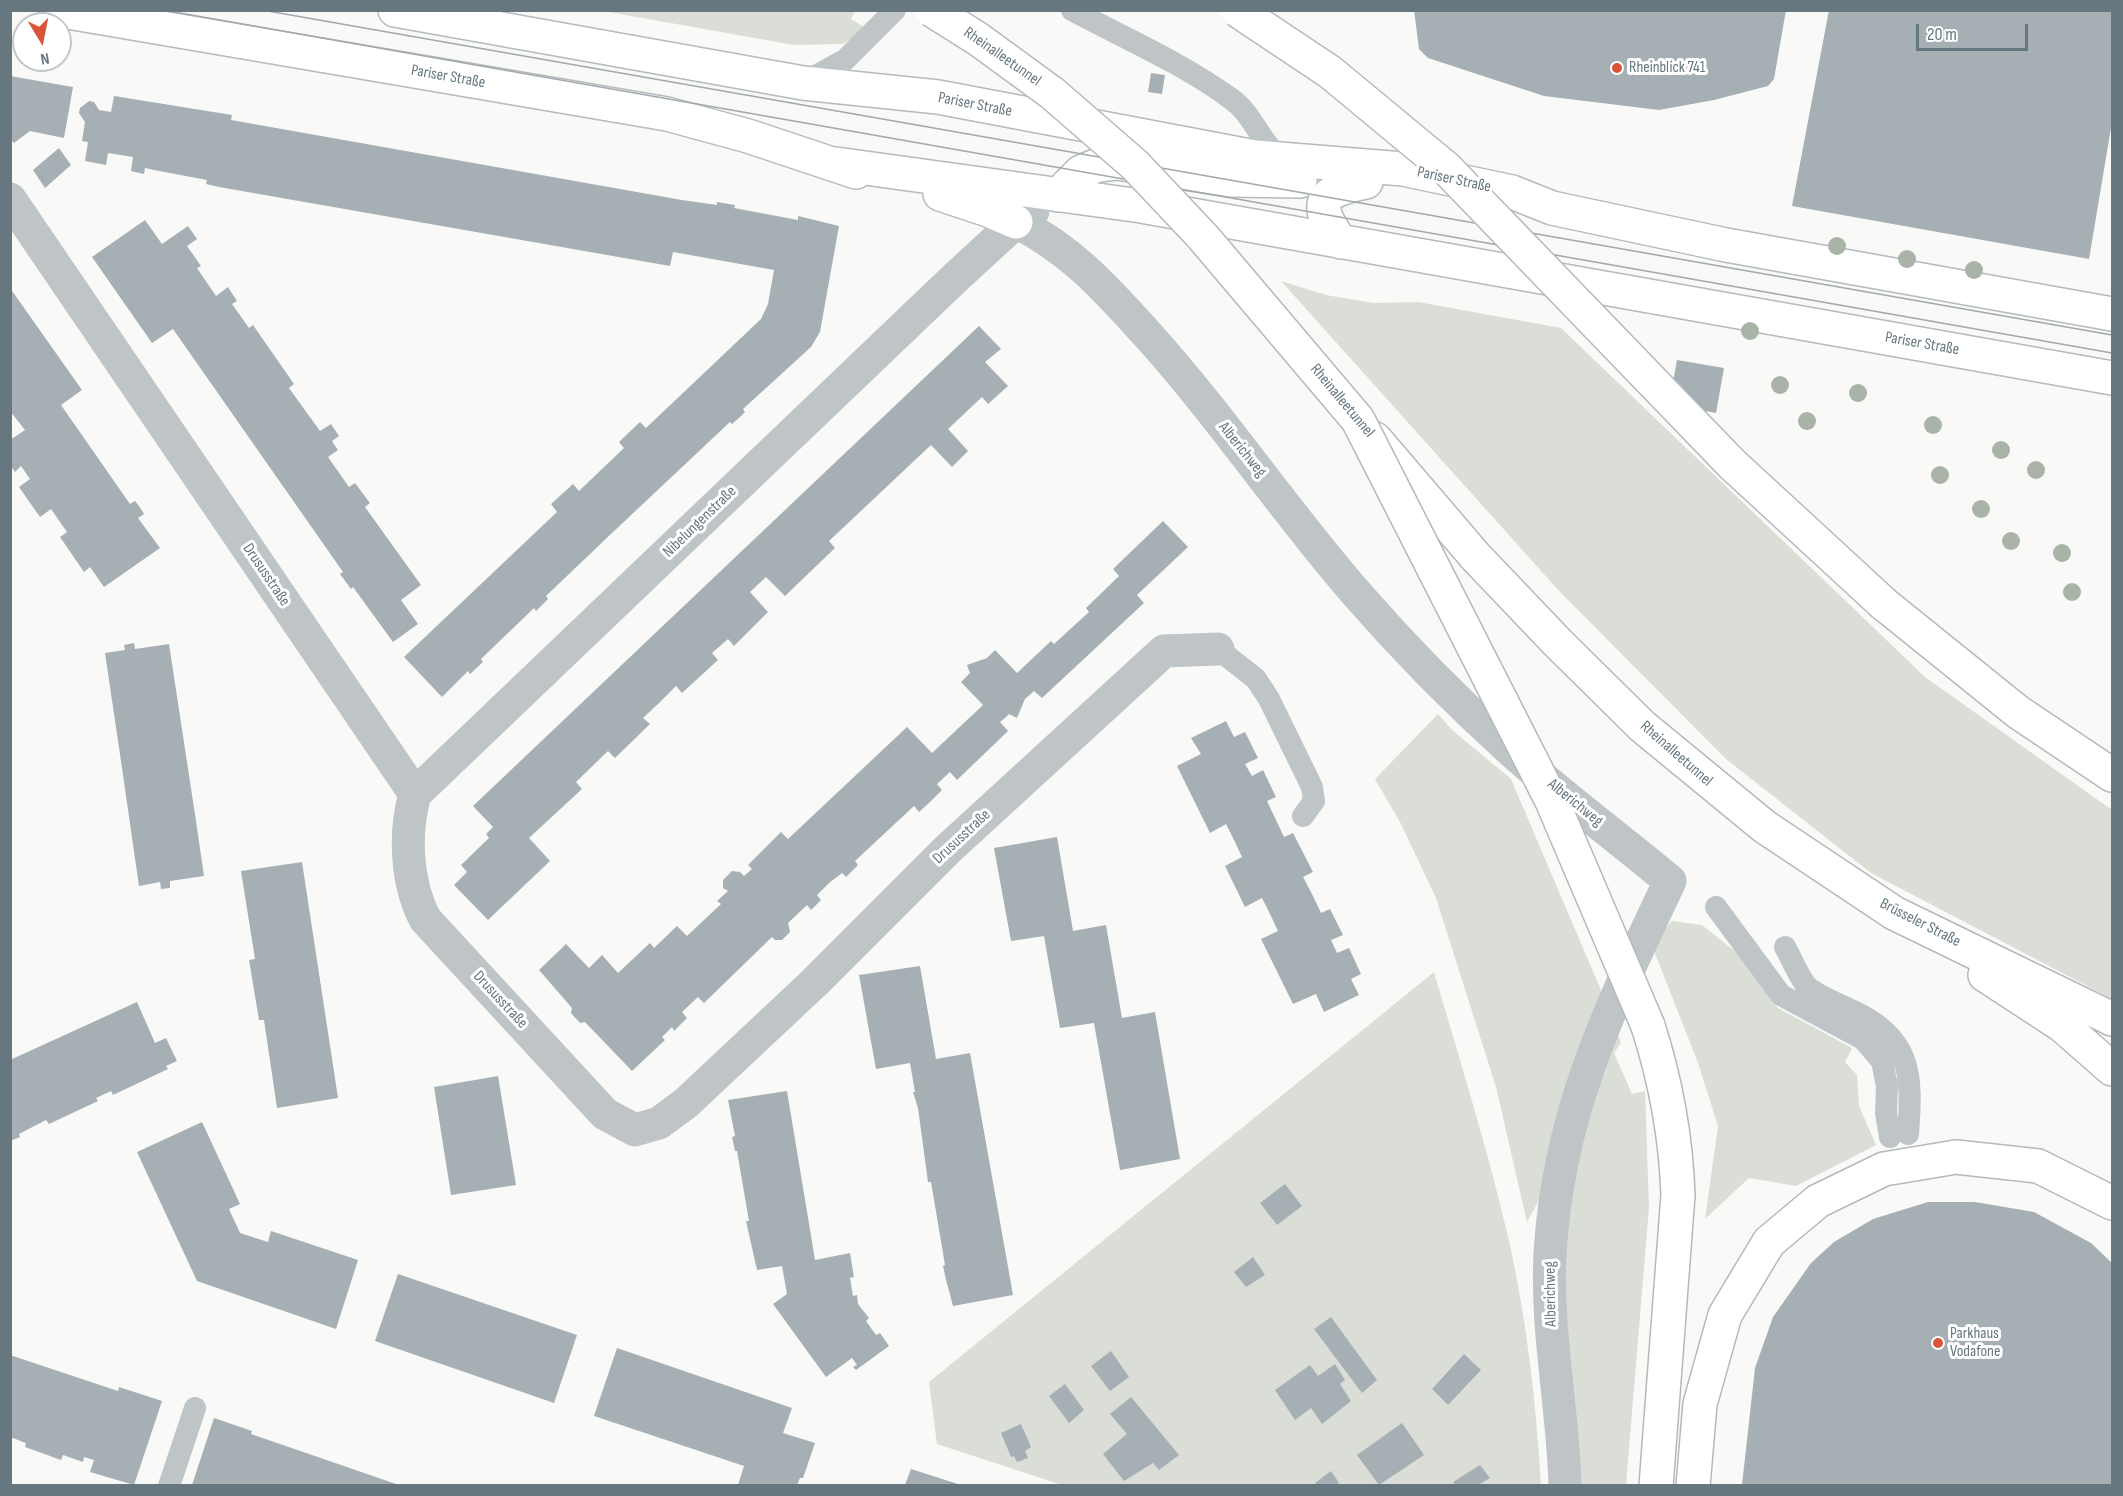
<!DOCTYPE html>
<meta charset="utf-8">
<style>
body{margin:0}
#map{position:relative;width:2123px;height:1496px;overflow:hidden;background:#f9f9f8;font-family:"Sofia Sans Condensed",sans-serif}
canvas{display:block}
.frame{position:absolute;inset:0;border:12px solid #667780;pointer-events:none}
.north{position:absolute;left:12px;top:12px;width:60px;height:60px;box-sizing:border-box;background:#fff;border:2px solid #c2c9cc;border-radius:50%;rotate:170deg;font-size:16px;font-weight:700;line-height:24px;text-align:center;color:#667780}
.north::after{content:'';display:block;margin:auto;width:21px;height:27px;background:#d85539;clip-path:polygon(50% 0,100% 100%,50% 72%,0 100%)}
.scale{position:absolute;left:1916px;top:24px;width:112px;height:27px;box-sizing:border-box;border:3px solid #667780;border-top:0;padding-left:8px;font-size:18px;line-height:21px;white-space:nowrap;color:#667780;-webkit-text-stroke:4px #fff;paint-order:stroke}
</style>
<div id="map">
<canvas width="2123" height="1496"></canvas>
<div class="frame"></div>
<div class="north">N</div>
<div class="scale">20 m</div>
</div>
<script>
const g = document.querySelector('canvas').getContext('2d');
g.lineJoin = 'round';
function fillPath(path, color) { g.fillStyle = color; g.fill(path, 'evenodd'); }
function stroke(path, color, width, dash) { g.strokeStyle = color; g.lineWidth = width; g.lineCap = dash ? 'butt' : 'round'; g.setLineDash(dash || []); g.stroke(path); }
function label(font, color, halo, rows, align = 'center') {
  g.font = font + ' "Sofia Sans Condensed",sans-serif'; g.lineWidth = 6; g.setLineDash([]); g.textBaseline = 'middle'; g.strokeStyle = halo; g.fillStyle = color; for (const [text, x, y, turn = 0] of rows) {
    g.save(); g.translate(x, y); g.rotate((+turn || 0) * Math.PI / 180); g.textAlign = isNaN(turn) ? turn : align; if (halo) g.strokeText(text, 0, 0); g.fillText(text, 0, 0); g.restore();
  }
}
const green = new Path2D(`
 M 603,11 L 855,11 L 851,19 L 869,30 L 842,44 L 794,45 Z
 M 1281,281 L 1326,295 L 1373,303 L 1418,302 L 1561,328 L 1925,677 L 2112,810 L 2112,999 L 1871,873 L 1726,759 L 1560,592 Z
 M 1438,714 L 1452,730 L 1511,779 L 1603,995 L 1544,1191 L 1527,1222 L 1496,1087 L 1436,898 L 1400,822 L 1375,779 Z
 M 1672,921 L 1702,925 L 1742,957 L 1778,1008 L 1852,1048 L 1845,1062 L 1857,1075 L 1859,1106 L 1876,1145 L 1796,1186 L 1749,1178 L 1705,1219 L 1718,1126 L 1698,1063 L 1651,943 Z
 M 1434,972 C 1460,1061 1488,1150 1509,1241 C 1527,1321 1536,1403 1541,1485 L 1062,1485 L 937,1444 L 929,1382 Z
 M 1612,1016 L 1621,1043 L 1614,1053 L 1632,1094 L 1645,1091 L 1649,1207 L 1626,1485 L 1575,1486 L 1559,1325 L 1564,1194 Z`);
const building = new Path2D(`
 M 1414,10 L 1786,10 L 1774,79 L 1768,86 L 1714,100 L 1659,110 L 1544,96 L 1428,58 L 1419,49 Z
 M 1829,10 L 2112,10 L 2112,122 L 2089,259 L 1792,206 Z
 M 1151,73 L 1165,75 L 1162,94 L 1148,92 Z
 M 10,76 L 73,87 L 64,138 L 30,131 L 14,143 L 10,139 Z
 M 114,96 L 232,115 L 231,120 L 682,200 L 717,205 L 717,202 L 735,205 L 734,208 L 798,220 L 798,216 L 839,226 L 820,332 L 811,347 L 743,409 L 745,412 L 740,417 L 732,424 L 730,422 L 612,533 L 546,596 L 548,599 L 536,611 L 534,608 L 481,659 L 483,662 L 470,674 L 468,671 L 442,697 L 404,657 L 557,512 L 551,504 L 573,484 L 579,491 L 624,448 L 619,442 L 640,422 L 646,428 L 761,319 L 768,304 L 774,270 L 673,252 L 670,266 L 219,187 L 206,184 L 207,180 L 154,170 L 145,168 L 144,174 L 131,171 L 133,157 L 108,153 L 106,165 L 85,161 L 88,142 L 82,141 L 85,122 L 79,113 L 80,108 L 89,101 L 94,102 L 99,110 L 111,112 Z
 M 59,148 L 71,165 L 45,188 L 33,170 Z
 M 145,220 L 162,244 L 188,226 L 197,239 L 187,246 L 201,266 L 197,268 L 216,296 L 228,287 L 237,301 L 232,304 L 249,328 L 253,325 L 294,384 L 289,388 L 320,431 L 331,424 L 339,436 L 332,441 L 338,450 L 328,457 L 349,487 L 355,483 L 370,503 L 365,507 L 421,585 L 401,600 L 418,624 L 393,642 L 353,587 L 351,589 L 340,574 L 343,572 L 173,329 L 152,343 L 92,257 Z
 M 10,288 L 82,390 L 61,405 L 130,504 L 135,501 L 139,506 L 144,514 L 138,518 L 160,548 L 104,587 L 90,567 L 84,572 L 60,537 L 67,532 L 51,509 L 40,517 L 19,487 L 30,479 L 21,466 L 15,472 L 10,465 L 10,440 L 25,430 L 10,411 Z
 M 979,326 L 1001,349 L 985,362 L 1008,386 L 988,404 L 982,397 L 948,429 L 968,451 L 952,467 L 931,445 L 829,541 L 835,548 L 785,596 L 766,577 L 750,592 L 768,612 L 734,646 L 728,639 L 712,653 L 718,660 L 682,693 L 676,686 L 659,703 L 643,718 L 650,724 L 615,758 L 608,751 L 576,782 L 582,789 L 529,838 L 550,861 L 488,920 L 454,885 L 467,872 L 461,865 L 489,838 L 486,834 L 493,827 L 473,806 Z
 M 1677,360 L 1724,368 L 1716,413 L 1669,404 Z
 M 1163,521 L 1188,547 L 1137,595 L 1144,603 L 1042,698 L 1034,691 L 1025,699 L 1017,718 L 1009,714 L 1005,718 L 1000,722 L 1008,731 L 957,780 L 950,772 L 937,784 L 942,790 L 930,802 L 919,812 L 914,806 L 855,861 L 858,865 L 846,877 L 842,873 L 829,883 L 817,895 L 821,900 L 811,910 L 807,905 L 788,923 L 790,932 L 782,940 L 775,940 L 772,937 L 704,1003 L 698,997 L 682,1012 L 687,1018 L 674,1031 L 672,1027 L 662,1037 L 665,1040 L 632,1071 L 585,1022 L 580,1023 L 571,1013 L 572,1008 L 539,970 L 566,944 L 589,968 L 602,955 L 618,973 L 650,943 L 654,948 L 677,926 L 687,936 L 721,904 L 717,901 L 728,891 L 723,888 L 723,880 L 732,871 L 740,872 L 744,876 L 752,869 L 748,865 L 781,832 L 788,839 L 907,727 L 932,753 L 983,705 L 961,682 L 970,673 L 967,665 L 987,658 L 995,650 L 1017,673 L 1051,641 L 1054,644 L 1089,612 L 1086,608 L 1119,576 L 1113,569 Z
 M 134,643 L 135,649 L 169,644 L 196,821 L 204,876 L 170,881 L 170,888 L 161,889 L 160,882 L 139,886 L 122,768 L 105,653 L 125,650 L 124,645 Z
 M 1226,721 L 1234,737 L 1245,732 L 1258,758 L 1245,764 L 1252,776 L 1263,770 L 1276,797 L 1267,801 L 1276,820 L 1284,837 L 1293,833 L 1313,872 L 1303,877 L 1312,894 L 1321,913 L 1330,909 L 1343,935 L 1331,940 L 1337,953 L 1349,948 L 1361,974 L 1351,979 L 1359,995 L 1324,1012 L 1316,994 L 1293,1004 L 1261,939 L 1278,931 L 1270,914 L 1262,898 L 1245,907 L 1225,866 L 1242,857 L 1234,840 L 1226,824 L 1210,833 L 1177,766 L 1201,754 L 1191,738 Z
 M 1057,837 L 1073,931 L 1106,925 L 1122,1018 L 1155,1012 L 1180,1159 L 1120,1170 L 1094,1023 L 1060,1028 L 1044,936 L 1011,941 L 994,848 Z
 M 302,862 L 338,1098 L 277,1108 L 264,1020 L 259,1020 L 249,960 L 255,959 L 241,871 Z
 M 920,966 L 936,1059 L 970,1053 L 1013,1295 L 953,1306 L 946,1280 L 943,1266 L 945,1265 L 931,1182 L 928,1182 L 918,1108 L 913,1092 L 915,1092 L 910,1063 L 876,1069 L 859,975 Z
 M 137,1002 L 155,1043 L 166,1038 L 177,1061 L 166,1066 L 168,1069 L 113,1095 L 111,1091 L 96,1098 L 98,1101 L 49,1124 L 46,1120 L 19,1134 L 20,1137 L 10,1141 L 10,1060 Z
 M 498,1076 L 516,1185 L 451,1195 L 434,1087 Z
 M 787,1091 L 815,1260 L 850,1253 L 854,1277 L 850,1278 L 853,1296 L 857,1295 L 858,1304 L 869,1318 L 866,1321 L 876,1335 L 880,1333 L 889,1346 L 856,1370 L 853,1367 L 857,1365 L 852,1358 L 826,1377 L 773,1304 L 787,1294 L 782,1266 L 757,1270 L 746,1221 L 749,1221 L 737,1151 L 735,1151 L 732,1137 L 735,1136 L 728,1100 Z
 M 202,1122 L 240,1204 L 229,1209 L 240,1233 L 268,1242 L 271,1231 L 358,1260 L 336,1329 L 197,1281 L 137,1152 Z
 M 1285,1184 L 1302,1206 L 1277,1225 L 1260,1203 Z
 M 1928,1202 L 1975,1202 L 2034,1212 L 2091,1243 L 2112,1263 L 2112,1485 L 1742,1485 L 1755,1368 L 1773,1317 L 1811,1263 L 1834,1242 L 1873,1219 Z
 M 1253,1257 L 1265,1275 L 1246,1287 L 1234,1272 Z
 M 398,1274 L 577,1335 L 554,1403 L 375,1341 Z
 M 1331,1317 L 1377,1380 L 1362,1393 L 1314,1329 Z
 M 617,1348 L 792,1408 L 783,1433 L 815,1443 L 803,1478 L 800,1478 L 797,1485 L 738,1485 L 744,1466 L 594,1416 Z
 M 1111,1351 L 1129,1377 L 1110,1391 L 1091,1366 Z
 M 1464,1354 L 1481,1370 L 1448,1405 L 1432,1389 Z
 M 10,1355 L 118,1391 L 119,1387 L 162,1401 L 134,1485 L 90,1472 L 94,1460 L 84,1457 L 83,1462 L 63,1455 L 61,1460 L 25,1447 L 26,1443 L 10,1437 Z
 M 1335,1364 L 1345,1380 L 1340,1384 L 1351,1401 L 1322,1424 L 1311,1408 L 1295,1420 L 1275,1390 L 1310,1365 L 1318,1376 Z
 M 1065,1384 L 1084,1410 L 1069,1423 L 1049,1396 Z
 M 1131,1397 L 1179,1455 L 1159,1470 L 1153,1463 L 1124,1481 L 1103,1454 L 1127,1434 L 1110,1414 Z
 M 214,1418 L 252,1431 L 251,1434 L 399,1485 L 192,1485 Z
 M 1402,1423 L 1424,1455 L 1379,1485 L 1357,1455 Z
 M 1021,1424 L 1031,1447 L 1025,1451 L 1028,1458 L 1017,1462 L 1014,1456 L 1011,1457 L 1001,1433 Z
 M 1480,1465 L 1490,1478 L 1478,1485 L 1456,1485 L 1453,1482 Z
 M 911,1469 L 961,1485 L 905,1485 Z
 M 1331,1471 L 1339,1483 L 1335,1485 L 1317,1485 L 1315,1483 Z`);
const service = new Path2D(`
 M 1072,10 C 1124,38 1182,63 1230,98 C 1254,114 1260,144 1284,161
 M 803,83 L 845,60 L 895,10
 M 1218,649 L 1256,679 L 1269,699 L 1312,787 L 1314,801 L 1303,816
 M 1716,907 L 1781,995 L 1863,1039 L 1882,1061 L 1887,1086 L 1886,1113 L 1890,1137
 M 1785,947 C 1792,959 1797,973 1805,984 C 1813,994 1837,1003 1849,1009 C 1911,1036 1913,1073 1908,1134
 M 169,1486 L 195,1408`);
const minor = new Path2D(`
 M 10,199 L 415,794 C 404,833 406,882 425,919 L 605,1114 L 635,1130 L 659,1123 L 686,1103 L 815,982 L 948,849 L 1164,651 L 1218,649
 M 1016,222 C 1072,250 1106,289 1147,334 C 1221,416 1283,509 1356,593 C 1403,647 1454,699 1507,747 C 1559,794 1616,836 1670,881 C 1611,1006 1558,1112 1550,1254 C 1546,1332 1563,1408 1565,1486
 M 415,794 L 954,279 L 1016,222 L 1033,211`);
const secondary = new Path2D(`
 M 56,10 L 667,114 L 748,136 L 856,172
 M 395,10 L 803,83 L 938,97 L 1255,157 L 1403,169 L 1512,192 L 1552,208 L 1726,245 L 2112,314
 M 836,164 L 1141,206 L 2112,378
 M 940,194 L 988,210 L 1016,222
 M 1058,195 L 1081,172 L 1098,165 L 1117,163 L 1231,180 L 1300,181
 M 1341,242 C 1312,203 1319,191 1366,182`);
const trunk = new Path2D(`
 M 1375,439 L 1475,556 L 1557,642 L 1642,726 L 1765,827 L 1894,913 L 2112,1019
 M 1884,604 L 2018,712 L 2112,775
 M 1985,975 L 2063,1026 L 2112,1069
 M 1648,1026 C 1666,1082 1676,1137 1678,1195 L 1656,1486
 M 1693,1486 L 1700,1404 L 1725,1315 L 1769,1242 L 1818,1201 L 1884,1169 L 1956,1157 L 2038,1166 L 2112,1203`);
const tram = new Path2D(`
 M 163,10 L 2112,353
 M 262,10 L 2112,335`);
const trunkBridge = new Path2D(`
 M 932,10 L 978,39 L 1052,93 L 1135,165 L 1203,237 L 1358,420 L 1552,801 L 1648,1026
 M 1237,10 L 1330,72 L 1446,168 L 1732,464 L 1884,604`);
const trees = [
 [1837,246],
 [1907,259],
 [1974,270],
 [1750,331],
 [1780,385],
 [1858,393],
 [1807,421],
 [1933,425],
 [2001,450],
 [2036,470],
 [1940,475],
 [1981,509],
 [2011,541],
 [2062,553],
 [2072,592]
];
const markers = [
 [1617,68,6,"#d85539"],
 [1938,1343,6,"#d85539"]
];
const streetNames = [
 ["Rheinalleetunnel",1002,57,35],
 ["Pariser Straße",448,77,10],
 ["Pariser Straße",975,105,11],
 ["Pariser Straße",1454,180,12],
 ["Pariser Straße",1922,344,10],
 ["Rheinalleetunnel",1342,401,50],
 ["Alberichweg",1242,450,51],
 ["Nibelungenstraße",700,522,-44],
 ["Drususstraße",266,575,56],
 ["Rheinalleetunnel",1676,754,41],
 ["Alberichweg",1575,803,39],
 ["Drususstraße",962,837,-43],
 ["Brüsseler Straße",1920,923,27],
 ["Drususstraße",500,1000,47],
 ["Alberichweg",1551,1294,-91]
];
const poiNames = [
 ["Rheinblick 741",1629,68],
 ["Parkhaus",1950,1334],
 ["Vodafone",1950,1352]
];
fillPath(green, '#daded7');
fillPath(building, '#a6afb4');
stroke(secondary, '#b4babe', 36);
stroke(trunk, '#b5b9bc', 36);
stroke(service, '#bfc4c7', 22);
stroke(minor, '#bfc4c7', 33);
stroke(secondary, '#fff', 33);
stroke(trunk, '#fff', 33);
stroke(tram, '#a1a9ad', 1.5);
stroke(trunkBridge, '#b5b9bc', 36, []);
stroke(trunkBridge, '#fff', 33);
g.fillStyle = '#aab3a7';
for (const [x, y] of trees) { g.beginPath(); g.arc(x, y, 9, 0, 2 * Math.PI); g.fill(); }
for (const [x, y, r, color] of markers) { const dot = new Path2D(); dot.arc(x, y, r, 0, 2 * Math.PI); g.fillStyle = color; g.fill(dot); stroke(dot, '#fff', 2); }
label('16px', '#667780', '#fff', streetNames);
label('16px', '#667780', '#fff', poiNames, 'left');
</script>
